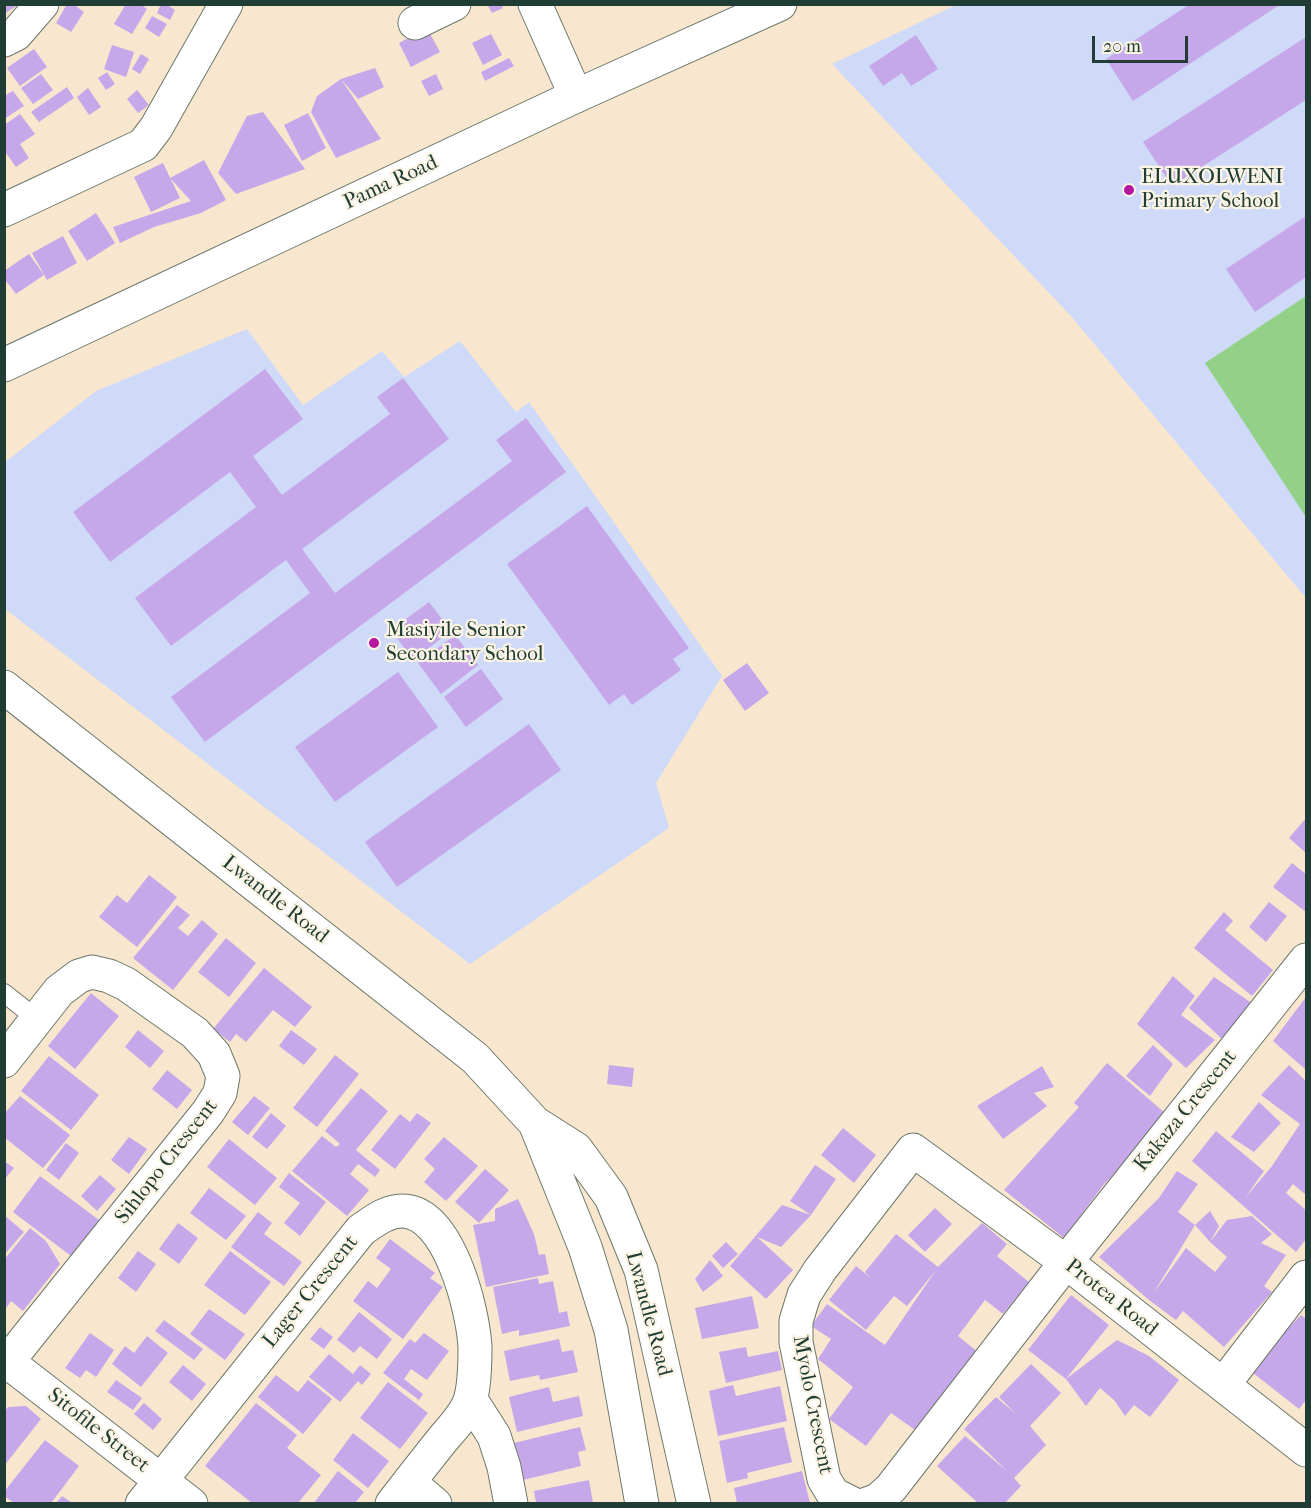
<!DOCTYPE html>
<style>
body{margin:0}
#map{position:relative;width:1311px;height:1508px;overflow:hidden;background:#f8e6ce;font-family:"IM FELL French Canon",serif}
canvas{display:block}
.frame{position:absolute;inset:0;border:6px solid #1f3d34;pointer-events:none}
.scale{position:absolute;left:1092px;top:36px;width:96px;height:27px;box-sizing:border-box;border:3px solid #1f3d34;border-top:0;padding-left:8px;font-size:18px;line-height:21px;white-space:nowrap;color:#1f3d34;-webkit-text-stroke:4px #fcf5e5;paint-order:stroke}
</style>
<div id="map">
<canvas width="1311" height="1508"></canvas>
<div class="frame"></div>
<div class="scale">20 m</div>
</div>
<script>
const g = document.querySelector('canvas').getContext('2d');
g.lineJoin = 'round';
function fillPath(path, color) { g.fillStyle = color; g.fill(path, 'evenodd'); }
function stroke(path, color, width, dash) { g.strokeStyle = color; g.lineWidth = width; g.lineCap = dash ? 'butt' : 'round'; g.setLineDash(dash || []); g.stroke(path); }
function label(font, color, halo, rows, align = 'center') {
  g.font = font + ' "IM FELL French Canon",serif'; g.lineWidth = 4.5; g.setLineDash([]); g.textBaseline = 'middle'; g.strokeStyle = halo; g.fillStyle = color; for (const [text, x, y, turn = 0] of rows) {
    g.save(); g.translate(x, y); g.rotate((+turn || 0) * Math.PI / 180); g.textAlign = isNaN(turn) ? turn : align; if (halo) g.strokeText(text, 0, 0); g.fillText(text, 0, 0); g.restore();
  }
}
const built = new Path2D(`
 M 956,5 L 1306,5 L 1306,598 L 1071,316 L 832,64 Z
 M 247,329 L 303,405 L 382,351 L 404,377 L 460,341 L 516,412 L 529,402 L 722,676 L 656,783 L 669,828 L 470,964 L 5,609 L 4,463 L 96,391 Z`);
const green = new Path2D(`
 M 1306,296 L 1306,517 L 1205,363 Z`);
const building = new Path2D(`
 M 67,4 L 73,4 L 84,12 L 71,32 L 56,23 Z
 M 126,4 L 140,4 L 147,9 L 132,34 L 114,24 Z
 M 161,4 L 166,4 L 175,10 L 170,20 L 157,13 Z
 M 487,4 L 501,4 L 503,8 L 492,13 Z
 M 1190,4 L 1281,4 L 1133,101 L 1106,59 Z
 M 4,5 L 18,5 L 4,14 Z
 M 152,16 L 167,24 L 159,37 L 145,28 Z
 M 427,28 L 440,52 L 411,67 L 399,43 Z
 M 491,34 L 502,55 L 483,65 L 472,43 Z
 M 916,35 L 938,69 L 911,86 L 902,73 L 883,86 L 869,66 Z
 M 1306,37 L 1306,100 L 1172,186 L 1143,142 Z
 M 112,45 L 134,52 L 126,77 L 104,69 Z
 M 34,49 L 47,67 L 20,86 L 7,68 Z
 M 141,54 L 149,59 L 140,74 L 132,69 Z
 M 509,58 L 514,66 L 485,81 L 481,72 Z
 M 375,68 L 384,87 L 358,99 L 341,79 Z
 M 107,72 L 115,84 L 106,90 L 98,78 Z
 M 41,74 L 53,90 L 33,104 L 21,88 Z
 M 436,74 L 443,89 L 429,96 L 421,81 Z
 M 341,79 L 381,139 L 336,158 L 311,112 L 317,96 Z
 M 67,87 L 74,98 L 39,122 L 31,112 Z
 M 88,88 L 101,107 L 89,115 L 77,97 Z
 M 137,90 L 149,105 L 138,113 L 127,99 Z
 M 13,91 L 24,106 L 4,119 L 4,96 Z
 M 263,112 L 305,169 L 236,194 L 218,173 L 247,116 Z
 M 308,113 L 326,148 L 302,161 L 284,125 Z
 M 20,114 L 35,134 L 20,144 L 29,158 L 16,167 L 4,150 L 4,125 Z
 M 204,160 L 226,200 L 201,213 L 154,227 L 120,243 L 113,227 L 191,201 L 170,178 Z
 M 163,163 L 180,198 L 151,212 L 134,177 Z
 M 96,213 L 115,243 L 87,261 L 68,231 Z
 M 1306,216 L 1306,277 L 1255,312 L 1226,269 Z
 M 63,236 L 77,263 L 47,280 L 32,253 Z
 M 29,254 L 44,275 L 16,294 L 4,278 L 4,271 Z
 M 265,369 L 303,419 L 253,456 L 282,495 L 390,414 L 377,397 L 403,378 L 449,439 L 302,549 L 335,593 L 512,461 L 496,440 L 526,418 L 566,472 L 205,742 L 171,697 L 310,593 L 286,560 L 171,646 L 135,598 L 256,507 L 230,472 L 110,562 L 73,512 Z
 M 587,506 L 689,648 L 673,659 L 681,670 L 632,705 L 624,694 L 609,705 L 507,564 Z
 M 429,602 L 451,631 L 413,660 L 391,630 Z
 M 455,635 L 478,665 L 441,694 L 418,663 Z
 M 747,663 L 769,693 L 745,711 L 723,680 Z
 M 481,669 L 503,699 L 466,727 L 444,697 Z
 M 398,672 L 438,727 L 335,802 L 295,747 Z
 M 529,724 L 561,770 L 397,887 L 365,842 Z
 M 1306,818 L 1306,853 L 1289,838 Z
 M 1292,863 L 1306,874 L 1306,912 L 1273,887 Z
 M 149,875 L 177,897 L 137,947 L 99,917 L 117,895 L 127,903 Z
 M 1269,902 L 1287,916 L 1266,942 L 1249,927 Z
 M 177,905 L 190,915 L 178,928 L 188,936 L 202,920 L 218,934 L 173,990 L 133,958 Z
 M 1224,912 L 1233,921 L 1225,930 L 1273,970 L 1252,996 L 1194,948 Z
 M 226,938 L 256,963 L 229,997 L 198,972 Z
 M 264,968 L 312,1007 L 295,1027 L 273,1010 L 246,1042 L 236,1034 L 230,1042 L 213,1029 Z
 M 1173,976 L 1195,996 L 1181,1015 L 1215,1040 L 1186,1068 L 1137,1024 Z
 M 1214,977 L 1253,1004 L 1222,1039 L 1189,1008 Z
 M 91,993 L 119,1016 L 75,1069 L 48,1046 Z
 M 1306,997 L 1306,1070 L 1273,1041 Z
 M 138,1030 L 164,1051 L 150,1068 L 125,1047 Z
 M 291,1030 L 317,1049 L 304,1065 L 279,1046 Z
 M 1153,1045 L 1173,1064 L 1150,1096 L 1126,1076 Z
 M 335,1055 L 359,1074 L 317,1127 L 293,1108 Z
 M 49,1056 L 99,1095 L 71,1130 L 21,1091 Z
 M 1107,1063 L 1165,1113 L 1134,1155 L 1104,1184 L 1064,1238 L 1004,1190 L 1079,1107 L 1074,1103 Z
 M 609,1065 L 634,1068 L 632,1087 L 607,1084 Z
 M 1289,1065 L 1306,1081 L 1306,1195 L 1293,1184 L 1286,1193 L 1306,1210 L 1306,1239 L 1296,1252 L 1192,1161 L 1216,1131 L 1264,1171 L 1245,1198 L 1272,1166 L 1300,1124 L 1261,1095 Z
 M 1042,1066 L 1054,1087 L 1034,1093 L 1047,1106 L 1003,1139 L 977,1106 Z
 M 167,1070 L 192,1090 L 177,1109 L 152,1089 Z
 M 361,1088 L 388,1111 L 356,1150 L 380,1170 L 375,1177 L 358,1164 L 350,1174 L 369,1190 L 347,1216 L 292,1171 L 322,1136 L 336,1147 L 340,1144 L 325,1131 Z
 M 20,1096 L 70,1135 L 43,1168 L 4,1137 L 4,1114 Z
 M 254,1096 L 270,1108 L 248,1135 L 232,1122 Z
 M 1259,1102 L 1281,1123 L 1254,1152 L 1231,1137 Z
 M 271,1113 L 286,1126 L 267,1149 L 252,1137 Z
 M 417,1113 L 431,1123 L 395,1169 L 371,1150 L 400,1114 L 410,1122 Z
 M 843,1128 L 876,1155 L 854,1183 L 821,1155 Z
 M 129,1137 L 147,1149 L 129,1174 L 111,1160 Z
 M 444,1137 L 478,1166 L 446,1201 L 424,1182 L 435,1169 L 424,1159 Z
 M 229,1139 L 277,1178 L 255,1205 L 207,1167 Z
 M 66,1143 L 79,1153 L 59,1180 L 46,1170 Z
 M 4,1161 L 14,1168 L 4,1180 Z
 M 815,1165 L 836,1179 L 811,1215 L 790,1201 Z
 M 485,1169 L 509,1190 L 479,1223 L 455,1202 Z
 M 1177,1171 L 1198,1184 L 1178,1212 L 1195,1225 L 1153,1294 L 1186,1248 L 1215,1272 L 1227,1257 L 1210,1242 L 1195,1225 L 1210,1211 L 1219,1226 L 1210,1242 L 1227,1220 L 1252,1216 L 1272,1234 L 1261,1243 L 1286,1255 L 1264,1286 L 1272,1292 L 1224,1347 L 1183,1311 L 1176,1320 L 1149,1300 L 1099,1257 L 1159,1198 Z
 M 289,1173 L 326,1202 L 300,1236 L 284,1223 L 300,1203 L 279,1187 Z
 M 100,1175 L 116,1189 L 97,1211 L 81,1196 Z
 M 40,1176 L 99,1220 L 71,1256 L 13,1212 Z
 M 209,1188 L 246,1216 L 226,1240 L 190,1213 Z
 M 518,1199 L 534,1234 L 539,1255 L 545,1254 L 549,1274 L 486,1287 L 473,1225 L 495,1221 L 495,1209 Z
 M 782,1205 L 811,1215 L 781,1247 L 757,1237 L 793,1270 L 766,1299 L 730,1266 Z
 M 935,1208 L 952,1224 L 925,1252 L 908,1235 Z
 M 258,1212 L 272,1223 L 264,1234 L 302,1262 L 284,1286 L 231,1247 Z
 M 4,1215 L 24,1232 L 4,1255 Z
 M 178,1223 L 198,1238 L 179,1264 L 159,1249 Z
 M 982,1223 L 1007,1244 L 997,1256 L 1029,1282 L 1003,1314 L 985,1300 L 958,1336 L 978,1352 L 918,1432 L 891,1413 L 866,1446 L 829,1419 L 853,1387 L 818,1359 L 831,1339 L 811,1326 L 827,1304 L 885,1345 L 936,1270 L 907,1306 L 894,1296 L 866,1330 L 829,1300 L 856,1266 L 871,1278 L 865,1272 L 896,1234 L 938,1267 Z
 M 30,1228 L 46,1241 L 60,1264 L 23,1311 L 11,1301 L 4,1311 L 4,1260 Z
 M 390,1239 L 435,1273 L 430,1278 L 443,1287 L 403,1339 L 353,1301 L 368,1281 L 377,1288 L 391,1269 L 376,1258 Z
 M 726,1242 L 738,1254 L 723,1268 L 712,1256 Z
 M 138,1251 L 156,1264 L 136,1292 L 118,1278 Z
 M 230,1251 L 271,1282 L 245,1315 L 204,1285 Z
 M 710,1260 L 723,1276 L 703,1292 L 695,1279 Z
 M 538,1278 L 539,1284 L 553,1281 L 559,1313 L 567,1311 L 570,1326 L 519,1336 L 519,1330 L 502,1334 L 493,1287 Z
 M 1071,1295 L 1109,1325 L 1066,1379 L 1028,1350 Z
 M 752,1296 L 759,1328 L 702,1339 L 695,1308 Z
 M 209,1309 L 245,1334 L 225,1360 L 190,1334 Z
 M 359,1312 L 392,1339 L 377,1359 L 360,1346 L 354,1353 L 337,1340 Z
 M 1301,1315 L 1306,1319 L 1306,1400 L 1299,1409 L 1248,1369 Z
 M 164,1320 L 203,1349 L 194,1360 L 155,1331 Z
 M 320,1327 L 333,1337 L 324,1349 L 310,1339 Z
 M 90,1333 L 114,1350 L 96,1377 L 86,1370 L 80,1378 L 65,1368 Z
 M 424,1333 L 449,1351 L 427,1380 L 411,1369 L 404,1379 L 423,1394 L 419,1400 L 383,1373 L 410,1339 L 415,1343 Z
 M 147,1336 L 168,1353 L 141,1387 L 112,1364 L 125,1346 L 134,1353 Z
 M 559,1339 L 562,1352 L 573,1350 L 578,1372 L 540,1380 L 539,1375 L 510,1381 L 504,1351 Z
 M 1117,1340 L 1149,1356 L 1179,1380 L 1150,1417 L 1134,1405 L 1125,1416 L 1114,1400 L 1100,1388 L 1086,1406 L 1066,1379 Z
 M 746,1347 L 748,1357 L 778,1351 L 782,1370 L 726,1383 L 719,1352 Z
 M 329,1354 L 353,1374 L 360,1365 L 371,1374 L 362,1385 L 358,1381 L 340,1402 L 309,1377 Z
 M 1031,1364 L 1061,1393 L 1030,1426 L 1046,1445 L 1014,1478 L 1021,1486 L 1005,1503 L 978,1503 L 937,1466 L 965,1436 L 1007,1471 L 964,1429 L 996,1397 L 1016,1414 L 999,1397 Z
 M 183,1365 L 206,1384 L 192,1401 L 169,1382 Z
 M 276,1375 L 298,1392 L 308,1380 L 332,1399 L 303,1434 L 258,1397 Z
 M 116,1380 L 142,1398 L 133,1410 L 107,1392 Z
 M 388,1382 L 428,1413 L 400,1449 L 360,1418 Z
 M 733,1385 L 736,1396 L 780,1386 L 787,1421 L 718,1436 L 709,1391 Z
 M 549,1387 L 553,1402 L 579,1396 L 583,1416 L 517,1432 L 509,1397 Z
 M 144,1403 L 162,1419 L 153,1430 L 134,1414 Z
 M 256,1403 L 297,1435 L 287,1448 L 321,1475 L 298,1503 L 252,1503 L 205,1466 Z
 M 26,1406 L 41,1419 L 4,1466 L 4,1412 L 8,1407 Z
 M 580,1427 L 586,1450 L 578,1452 L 581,1466 L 523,1480 L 514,1443 Z
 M 784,1427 L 792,1462 L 747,1473 L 748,1478 L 727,1483 L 719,1441 Z
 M 353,1433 L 389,1461 L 368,1488 L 333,1460 Z
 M 45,1440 L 79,1466 L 51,1503 L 14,1503 L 4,1496 L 4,1492 Z
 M 338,1471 L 364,1492 L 355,1503 L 314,1503 Z
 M 802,1471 L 810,1503 L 737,1503 L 734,1488 Z
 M 589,1480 L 593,1503 L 536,1503 L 534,1491 Z
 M 62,1496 L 72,1503 L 56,1503 Z`);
const service = new Path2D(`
 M 4,993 L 37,1019`);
const minor = new Path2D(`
 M 535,4 L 576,96
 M 415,23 L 454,4
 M 4,40 L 16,34 L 42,4
 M 4,210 L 143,145 L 156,128 L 226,4
 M 4,1061 L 59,991 L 79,976 L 92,972 L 109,976 L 126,984 L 195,1033 L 214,1054 L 223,1076 L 220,1093 L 208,1112 L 4,1366
 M 4,1359 L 191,1504
 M 1223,1385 L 1306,1277
 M 471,1400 L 494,1436 L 504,1467 L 511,1504
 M 409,1482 L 435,1504
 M 142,1504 L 361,1230 C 373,1222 386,1211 402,1211 C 449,1211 473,1310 475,1347 C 475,1363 475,1381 471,1397 C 468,1412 453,1427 443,1439 C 426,1460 409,1482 392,1504
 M 853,1504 L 833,1494 L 824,1479 L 796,1342 L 796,1321 L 804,1295 L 820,1270 L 913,1150 L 1066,1262 L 1306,1450
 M 867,1504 L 878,1500 L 891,1488 L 1066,1262 L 1306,960`);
const tertiary = new Path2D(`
 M 4,365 L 576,96 L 780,4
 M 4,687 L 475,1058 L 535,1123 L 576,1149 L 611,1197 L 641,1270 L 694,1504
 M 535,1123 L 585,1247 L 611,1330 L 642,1504`);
const markers = [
 [1129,190,6,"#b5179e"],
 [374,643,6,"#b5179e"]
];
const poiNames = [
 ["ELUXOLWENI",1141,178],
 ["Primary School",1141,202],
 ["Masiyile Senior",386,631],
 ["Secondary School",386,655]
];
const streetNames = [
 ["Pama Road",391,183,-25],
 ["Lwandle Road",275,900,38],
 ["Kakaza Crescent",1186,1111,-51],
 ["Sihlopo Crescent",167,1162,-52],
 ["Lager Crescent",311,1292,-51],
 ["Protea Road",1111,1298,38],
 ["Lwandle Road",648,1314,75],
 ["Myolo Crescent",812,1405,79],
 ["Sitofile Street",98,1431,38]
];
fillPath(built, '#cfdaf9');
fillPath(green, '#92d187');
fillPath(building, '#c6a8ea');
stroke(service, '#6b786a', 20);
stroke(minor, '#6b786a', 35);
stroke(tertiary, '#6b786a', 35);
stroke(service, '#fff', 18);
stroke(minor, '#fff', 33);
stroke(tertiary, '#fff', 33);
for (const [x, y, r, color] of markers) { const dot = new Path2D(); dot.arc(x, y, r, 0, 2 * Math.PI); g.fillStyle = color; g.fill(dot); stroke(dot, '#fcf5e5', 2); }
label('21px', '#1f3d34', '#fcf5e5', poiNames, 'left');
label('21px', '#1f3d34', '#fcf5e5', streetNames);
</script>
